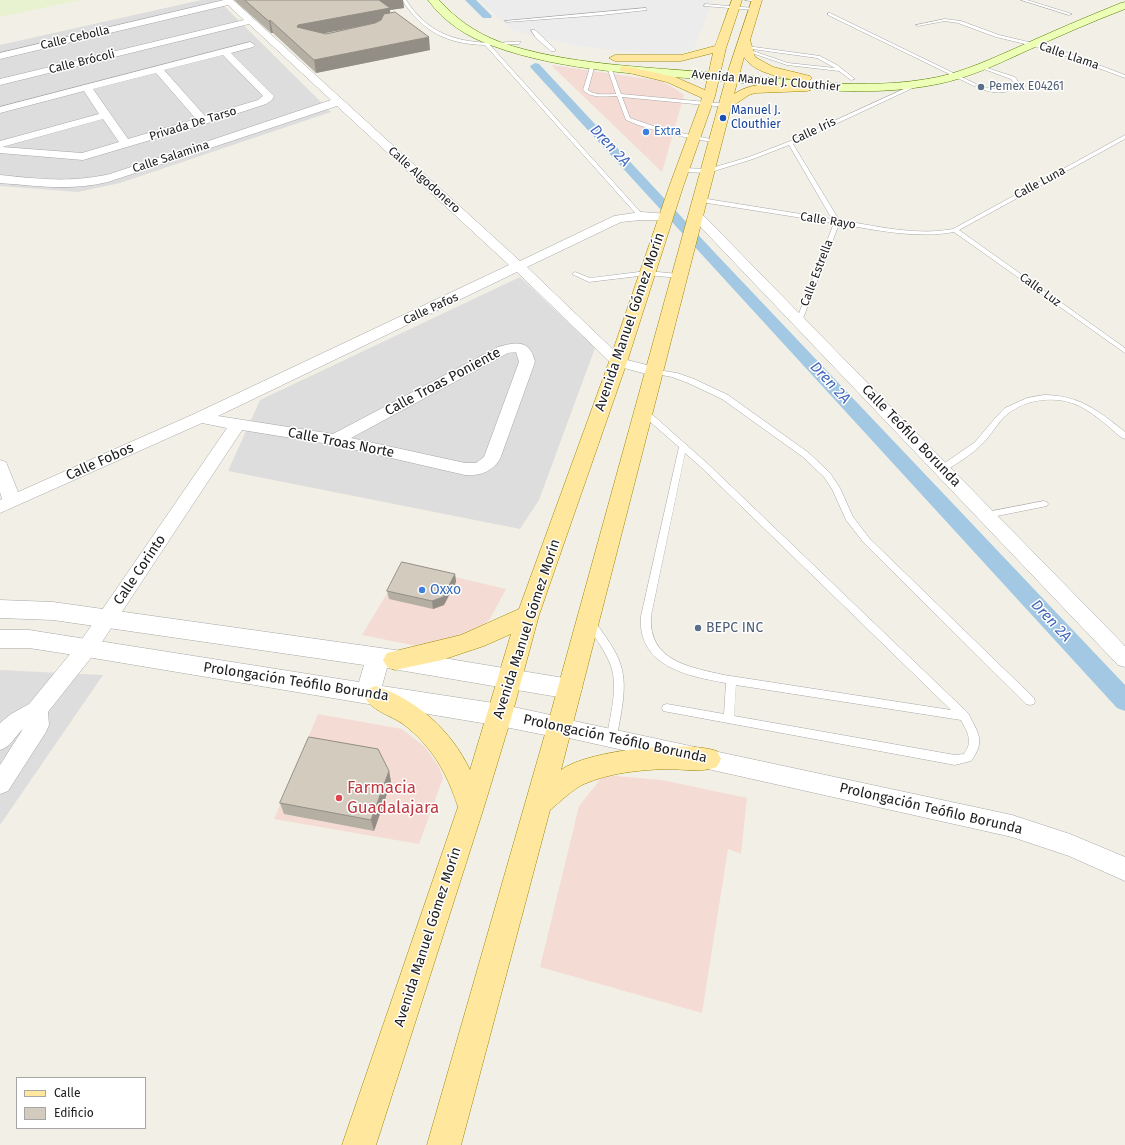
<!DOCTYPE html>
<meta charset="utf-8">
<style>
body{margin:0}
#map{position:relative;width:1125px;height:1145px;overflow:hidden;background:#f2f0e6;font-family:"Fira Sans",sans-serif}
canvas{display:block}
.legend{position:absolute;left:16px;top:1077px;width:130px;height:52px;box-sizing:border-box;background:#fff;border:1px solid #a6a6a6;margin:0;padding:5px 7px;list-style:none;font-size:12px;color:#202020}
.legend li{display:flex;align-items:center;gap:8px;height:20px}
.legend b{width:20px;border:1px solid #a6a6a6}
</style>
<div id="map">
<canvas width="1125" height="1145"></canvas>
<ul class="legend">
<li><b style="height:5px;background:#ffe89e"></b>Calle</li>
<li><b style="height:11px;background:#d2cbbe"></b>Edificio</li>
</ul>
</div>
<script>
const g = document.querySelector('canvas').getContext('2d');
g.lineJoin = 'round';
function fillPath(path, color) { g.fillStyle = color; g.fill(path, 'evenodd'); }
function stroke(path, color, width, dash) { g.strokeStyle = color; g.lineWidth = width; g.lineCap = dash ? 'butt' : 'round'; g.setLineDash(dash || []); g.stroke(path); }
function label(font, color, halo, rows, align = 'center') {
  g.font = font + ' "Fira Sans",sans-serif'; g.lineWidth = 3; g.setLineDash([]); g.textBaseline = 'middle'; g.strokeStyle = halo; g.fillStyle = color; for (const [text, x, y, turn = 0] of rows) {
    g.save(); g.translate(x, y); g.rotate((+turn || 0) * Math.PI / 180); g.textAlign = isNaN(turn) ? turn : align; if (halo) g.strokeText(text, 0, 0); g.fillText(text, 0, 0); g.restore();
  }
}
const residential = new Path2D(`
 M 201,0 L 218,0 L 331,112 L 120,183 L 78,192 L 0,186 L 0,45 Z
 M 520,277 L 595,348 L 539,500 L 520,529 L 228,471 L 260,400 Z
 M 0,670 L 103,675 L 0,825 Z`);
const commercial = new Path2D(`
 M 551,65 L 661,81 L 674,88 L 684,95 L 662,172 Z
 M 404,565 L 506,589 L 490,619 L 472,634 L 417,646 L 362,635 Z
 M 318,714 L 402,729 L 425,747 L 439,767 L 443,778 L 419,844 L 274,819 Z
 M 604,775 L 662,780 L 747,798 L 741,854 L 728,849 L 702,1013 L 540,967 L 579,806 Z`);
const farmland = new Path2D(`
 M 0,0 L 81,0 L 0,17 Z`);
const parking = new Path2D(`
 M 479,0 L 713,0 L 694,49 L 679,54 L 667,55 L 603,49 L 573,45 L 511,30 Z`);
const canal = new Path2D(`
 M 465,0 L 476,0 L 492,16 L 491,18 L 483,18 Z
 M 535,63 L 539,64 L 717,255 L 1125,685 L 1125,711 L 1117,708 L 531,68 L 530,66 Z`);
const service = new Path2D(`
 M 402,0 L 406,0 C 428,33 454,42 493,43 C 502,43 512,41 521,42 L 519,44 L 490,45 L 643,215 L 643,217 L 639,217 L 485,45 C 447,44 423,32 402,0 Z
 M 745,0 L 757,0 L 758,1 L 756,2 Z
 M 1021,0 L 1027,0 L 1072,14 L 1069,15 Z
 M 705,4 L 754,8 L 756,9 L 754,10 L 704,6 Z
 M 646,8 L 647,10 L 602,15 L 507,22 L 505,21 Z
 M 828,13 L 830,13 L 978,85 L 974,86 L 828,15 Z
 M 945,19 L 961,21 L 999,35 L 1054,48 L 1125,75 L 1125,78 L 1050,50 L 996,37 L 958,23 L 945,21 L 918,26 L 916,25 Z
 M 531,30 L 535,30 L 555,49 L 555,51 L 551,51 L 536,38 Z
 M 747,46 L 820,56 L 837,65 L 855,79 L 851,80 L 839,71 L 787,65 L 746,51 L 750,50 L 788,63 L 835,68 L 817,58 L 745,48 Z
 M 593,63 L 595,64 L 588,90 C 595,96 607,94 616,94 L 607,67 L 609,66 L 611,67 L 621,94 L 728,104 L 729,105 L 726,107 L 622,97 L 630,118 L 662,129 L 720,141 L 717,143 C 686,137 655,133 626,120 L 617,96 C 606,96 591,99 583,90 L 591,64 Z
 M 981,66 L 1015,77 L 1019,83 C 1010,94 998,94 984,90 L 984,88 C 996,88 1004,93 1014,83 L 1011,79 L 981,68 Z
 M 917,83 L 919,84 L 919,85 L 793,144 L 839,220 C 877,226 915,236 953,229 L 1125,135 L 1125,139 L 959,230 L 1125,348 L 1125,353 L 954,232 C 916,239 877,230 839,224 L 802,321 L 801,322 L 797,322 L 796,321 L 834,223 L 701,202 L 698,200 L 701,198 L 832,219 L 789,145 L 753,159 L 708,173 L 682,172 L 679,170 L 682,168 L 708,169 L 749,157 L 788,142 Z
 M 647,271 L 679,274 L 682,276 L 679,278 L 647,275 L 589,282 L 572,274 L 575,272 L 590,278 Z
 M 651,369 L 677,373 L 694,379 L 728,395 L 809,453 L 830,473 L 840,488 L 853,517 L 870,539 L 1034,698 L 1035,701 L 1034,704 L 1030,705 L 1026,704 L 864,543 L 846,520 L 832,489 L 824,477 L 803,457 L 722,399 L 688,383 L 672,377 L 651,373 Z
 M 1044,395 C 1079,395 1099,411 1125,432 L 1125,439 C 1119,437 1113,430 1108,426 C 1098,418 1087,409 1075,404 C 1051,395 1021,400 1003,418 C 995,427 989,438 980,446 C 970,456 957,463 945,471 L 939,471 L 938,469 L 939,467 L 975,442 L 997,416 L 1005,408 L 1027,398 Z
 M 640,409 L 646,409 L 708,464 L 968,713 C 978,733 986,741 971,761 L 955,765 L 663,711 L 662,708 L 663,705 L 667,704 L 724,714 L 726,683 C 687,676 637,666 641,616 L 679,447 L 640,413 ZM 685,453 L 702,468 L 951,710 L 724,675 C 689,667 648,661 651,616 ZM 736,685 L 961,720 C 967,732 974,741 964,754 L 955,755 L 734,716 Z
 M 1044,501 L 1047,502 L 1048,504 L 1047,506 L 987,518 L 983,515 L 987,512 Z
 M 591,619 L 594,620 C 604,635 616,649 621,666 C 628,689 620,715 617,738 L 616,741 L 612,742 L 608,741 L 607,738 C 610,713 620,685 609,661 C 603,647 593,636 586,623 L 588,620 Z`);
const minor = new Path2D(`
 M 224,0 L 233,0 L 520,261 L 614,216 L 641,212 L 669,214 L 671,217 L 669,220 L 641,220 L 621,222 L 527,267 L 623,359 L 659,368 L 662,371 L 659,374 L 654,376 L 613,365 L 517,272 L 218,416 L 333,434 L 498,347 C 516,342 530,339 535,362 L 500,459 C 492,472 480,476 465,475 L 335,445 L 242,430 L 94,654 L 48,712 L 49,725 L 46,732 L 8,791 L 0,794 L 0,765 L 23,729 C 14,737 11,747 0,750 L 0,723 L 11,714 L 29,704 L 80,642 L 227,428 L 202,423 L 0,513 L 0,500 L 2,499 L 0,492 L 0,460 L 6,462 L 18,492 L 194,414 L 509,265 L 337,106 L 108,182 C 69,191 39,186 0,183 L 0,175 C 40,179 69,183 110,174 L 331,100 L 249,24 L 0,85 L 0,79 L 244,20 L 228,5 L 0,59 L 0,53 ZM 516,352 L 519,362 L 484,457 L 476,463 L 465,463 L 351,438 L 508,353 Z
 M 250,42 L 255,45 L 253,47 L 231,53 L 274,96 L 272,100 L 266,104 L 208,123 L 83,160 L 0,153 L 0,141 L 99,114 L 84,91 L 0,113 L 0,107 ZM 223,55 L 263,96 L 258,100 L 205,116 L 164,70 ZM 156,73 L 196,119 L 128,139 L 93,89 ZM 103,119 L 119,142 L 82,153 L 2,147 Z
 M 696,211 L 700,212 L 1125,646 L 1125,667 L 1118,665 L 692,218 L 690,215 L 692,212 Z
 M 560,718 L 1012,815 L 1070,834 L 1125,857 L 1125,881 L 1069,856 L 1012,837 L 560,736 L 552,734 L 549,727 L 552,720 Z`);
const tertiary = new Path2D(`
 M 0,600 L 53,602 L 395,650 L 570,679 L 579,682 L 582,689 L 579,696 L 570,699 L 387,668 L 382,686 L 500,704 L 569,719 L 573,727 L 569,735 L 560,738 L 500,726 L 87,657 L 29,648 L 0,648 L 0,630 L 29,630 L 359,682 L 364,665 L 53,620 L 0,618 Z`);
const secondary = new Path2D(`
 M 428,0 L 439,0 C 456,19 476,33 500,42 C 566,65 647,67 717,73 C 791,79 864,92 938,77 C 965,71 991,59 1016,48 C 1051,32 1086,17 1121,3 L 1125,2 L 1125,9 C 1091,22 1057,37 1024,52 C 996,65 968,78 938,84 C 865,99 794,87 722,81 C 647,74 564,72 493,46 C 467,37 444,22 428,0 Z`);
const primary = new Path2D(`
 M 732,0 L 742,0 L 726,48 L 715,96 L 683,187 L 627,362 L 539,615 L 512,715 L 484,807 L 376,1145 L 342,1145 L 458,807 C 447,773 432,746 403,724 C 390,715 370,710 364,696 L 367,689 L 376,686 C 417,700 451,730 470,770 L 511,634 L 484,646 L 442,660 L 395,670 L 387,667 L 383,660 L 387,653 L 461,635 L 519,609 L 609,362 L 669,187 L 702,98 L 667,82 L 621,71 L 619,69 L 621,67 L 625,66 L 675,77 L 705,90 L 713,53 L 681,61 L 615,61 L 609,58 L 615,55 L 681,55 L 715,46 Z
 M 752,0 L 762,0 L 750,40 L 755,57 L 773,67 L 810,76 L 812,78 L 810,80 L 806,82 C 787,78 755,75 744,57 L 734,94 C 754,80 784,84 807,83 L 811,84 L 813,87 L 811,90 L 807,91 L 755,93 L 749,95 L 731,107 L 561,770 C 587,750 686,740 717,751 L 721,759 L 717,767 C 701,773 683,769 666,769 C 639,770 609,773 584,784 C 574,788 560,802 550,810 L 461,1145 L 427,1145 L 547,727 L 728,71 Z`);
const wall = new Path2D(`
 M 234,0 L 403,0 L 404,8 L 390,10 L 390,13 L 430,50 L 316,73 L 273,33 L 271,33 ZM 371,24 L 326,34 L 323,33 L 346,29 Z
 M 455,574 L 456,582 L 444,605 L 433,609 L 389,599 L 387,591 Z
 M 389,771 L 391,782 L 374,831 L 284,814 L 280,803 Z`);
const shadedWall = new Path2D(`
 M 379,0 L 403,0 L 404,8 L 390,10 L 391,20 L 301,38 L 297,27 L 298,25 Z
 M 270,20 L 273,33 L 271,33 L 269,21 Z
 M 429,37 L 430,50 L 316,73 L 314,60 Z
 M 455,574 L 456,582 L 444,605 L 433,609 L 432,601 Z
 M 389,771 L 391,782 L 374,831 L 371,820 Z`);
const building = new Path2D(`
 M 245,0 L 380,0 L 379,0 L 390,8 L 298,25 L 297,27 L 326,34 L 375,23 L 381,20 L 384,14 L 395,12 L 429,37 L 314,60 L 270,20 L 269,21 Z
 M 402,562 L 455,574 L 443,597 L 432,601 L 387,591 Z
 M 309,737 L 378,749 L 389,771 L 371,820 L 280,803 Z`);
const markers = [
 [981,87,4,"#5c6f8a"],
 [723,118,4,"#1a4fb4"],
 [646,132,4,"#3f7fe0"],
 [422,590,4,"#3f7fe0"],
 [698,628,4,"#5c6f8a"],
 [339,798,4,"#e0444e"]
];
const farStreetnames = [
 ["Calle Cebolla",75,38,-13],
 ["Calle Llama",1069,56,19],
 ["Calle Brócoli",82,62,-14],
 ["Avenida Manuel J. Clouthier",766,81,5],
 ["Privada De Tarso",193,124,-17],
 ["Calle Iris",814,131,-25],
 ["Calle Salamina",171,157,-18],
 ["Calle Algodonero",424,180,42],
 ["Calle Luna",1040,183,-28],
 ["Calle Rayo",828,221,9],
 ["Calle Estrella",817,273,-69],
 ["Calle Luz",1040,290,36],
 ["Calle Pafos",431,309,-25]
];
const farServicenames = [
 ["Pemex E04261",989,87]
];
const farTransitnames = [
 ["Manuel J.",731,111],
 ["Clouthier",731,125]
];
const farShopnames = [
 ["Extra",654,132]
];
const streetNames = [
 ["Avenida Manuel Gómez Morín",630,322,-71],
 ["Calle Troas Poniente",443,382,-28],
 ["Calle Teófilo Borunda",911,436,46],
 ["Calle Troas Norte",341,443,11],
 ["Calle Fobos",100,462,-24],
 ["Calle Corinto",140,570,-56],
 ["Avenida Manuel Gómez Morín",527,629,-72],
 ["Prolongación Teófilo Borunda",296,682,9],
 ["Prolongación Teófilo Borunda",615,739,12],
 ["Prolongación Teófilo Borunda",931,809,13],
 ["Avenida Manuel Gómez Morín",428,937,-72]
];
const shopNames = [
 ["Oxxo",430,590]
];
const serviceNames = [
 ["BEPC INC",706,628]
];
const waterNames = [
 ["Dren 2A",610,146,47],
 ["Dren 2A",830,383,47],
 ["Dren 2A",1051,621,47]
];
const nearHealthnames = [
 ["Farmacia",347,788],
 ["Guadalajara",347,808]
];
fillPath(residential, '#dedddd');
fillPath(commercial, '#f4dbd4');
fillPath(farmland, '#e9f2d0');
fillPath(parking, '#ececec');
fillPath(canal, '#a2c8e3');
stroke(service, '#a7a7a7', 1);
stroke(minor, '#a7a7a7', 1);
stroke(tertiary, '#a7a7a7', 1);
stroke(secondary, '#587f00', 1);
stroke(primary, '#9d8700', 1);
fillPath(service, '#fff');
fillPath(minor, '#fff');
fillPath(tertiary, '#fff');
fillPath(secondary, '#edffb7');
fillPath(primary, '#ffe89e');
fillPath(wall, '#b5afa3');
fillPath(shadedWall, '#938e85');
fillPath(building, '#d2cbbe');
stroke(building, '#938e85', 1);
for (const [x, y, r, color] of markers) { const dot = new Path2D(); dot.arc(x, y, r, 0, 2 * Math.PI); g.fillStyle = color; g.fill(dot); stroke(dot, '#fff', 1.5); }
label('12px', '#202020', '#fff', farStreetnames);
label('12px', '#4e5e75', '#fff', farServicenames, 'left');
label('12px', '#164399', '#fff', farTransitnames, 'left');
label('12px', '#366cbe', '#fff', farShopnames, 'left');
label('14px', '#202020', '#fff', streetNames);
label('14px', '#366cbe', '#fff', shopNames, 'left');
label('14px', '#4e5e75', '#fff', serviceNames, 'left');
label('italic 15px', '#4267bb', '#fff', waterNames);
label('17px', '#be3a42', '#fff', nearHealthnames, 'left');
</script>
